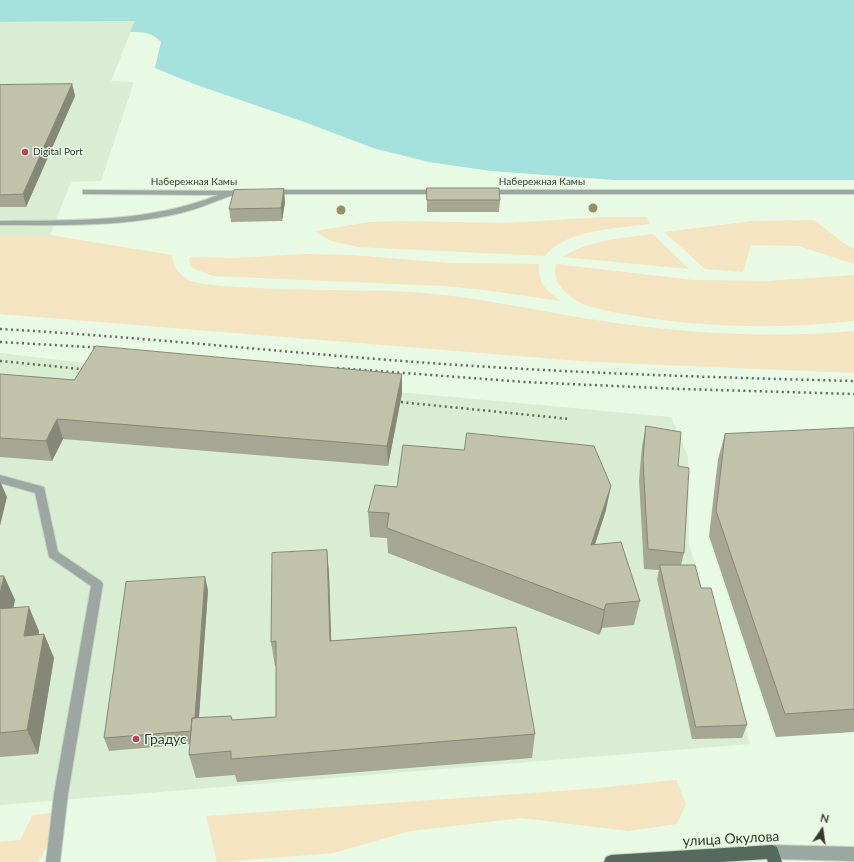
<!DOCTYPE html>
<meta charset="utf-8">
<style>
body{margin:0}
#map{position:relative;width:854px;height:862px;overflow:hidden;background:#e9fae4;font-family:Lato,sans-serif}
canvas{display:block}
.north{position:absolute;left:802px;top:810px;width:40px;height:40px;-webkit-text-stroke:3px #e9fae4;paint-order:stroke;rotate:13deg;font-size:11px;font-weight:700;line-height:16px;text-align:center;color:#333931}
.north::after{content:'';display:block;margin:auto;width:14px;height:18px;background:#333931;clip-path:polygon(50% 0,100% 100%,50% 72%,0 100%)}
</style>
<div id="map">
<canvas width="854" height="862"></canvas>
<div class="north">N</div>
</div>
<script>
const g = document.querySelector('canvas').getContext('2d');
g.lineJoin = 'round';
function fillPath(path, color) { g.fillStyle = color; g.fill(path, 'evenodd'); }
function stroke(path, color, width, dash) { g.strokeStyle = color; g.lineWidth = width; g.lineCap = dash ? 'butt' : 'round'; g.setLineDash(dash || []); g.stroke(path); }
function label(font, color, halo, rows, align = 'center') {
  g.font = font + ' Lato,sans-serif'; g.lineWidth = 3; g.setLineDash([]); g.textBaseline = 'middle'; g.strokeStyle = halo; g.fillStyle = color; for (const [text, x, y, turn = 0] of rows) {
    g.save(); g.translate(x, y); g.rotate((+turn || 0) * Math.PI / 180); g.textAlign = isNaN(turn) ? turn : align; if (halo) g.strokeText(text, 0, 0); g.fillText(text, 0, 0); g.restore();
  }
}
const built = new Path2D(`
 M 135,21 L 111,81 L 134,82 L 101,181 L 71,182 L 50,235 L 0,235 L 0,22 Z
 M 0,353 L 102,365 L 671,417 L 688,456 L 689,544 L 750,744 L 0,805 Z`);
const green = new Path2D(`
 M 604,217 L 647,217 L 649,224 C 617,229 566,229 545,256 L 359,247 L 331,241 L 315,231 L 369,222 L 404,221 L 506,223 Z
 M 814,220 L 845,244 L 854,249 L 854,264 L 799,246 L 751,245 L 743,272 L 705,269 L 664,232 L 753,221 Z
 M 653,234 L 689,269 L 562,257 C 589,240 622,238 653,234 Z
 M 0,235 L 50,235 L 172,255 C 173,266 178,274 189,280 C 199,285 225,286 237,287 C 288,290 338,290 389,291 C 466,293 539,312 615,323 C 695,334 774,338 854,331 L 854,373 L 592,362 L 0,314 Z
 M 307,254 L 351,255 L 451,263 L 539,264 C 539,285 544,288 560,301 L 484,290 L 444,286 L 213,276 L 192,268 L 189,260 L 190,257 L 233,258 Z
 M 556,264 L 693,280 L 765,281 L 854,275 L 854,321 C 818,325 781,327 745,326 C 702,325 659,321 618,313 C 604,310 589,308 577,301 C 563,292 552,281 556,264 Z
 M 676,780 L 686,804 L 677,824 L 628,831 L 522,818 L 410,831 L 334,853 L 221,862 L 217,862 L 206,816 L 588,789 Z
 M 52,813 L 48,845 L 38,862 L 0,862 L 0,842 L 20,840 L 33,815 Z`);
const water = new Path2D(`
 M 0,0 L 854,0 L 854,180 L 614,180 L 491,171 L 429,162 L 376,149 L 307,123 L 194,84 L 155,68 L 161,42 C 152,32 143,32 130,32 L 135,21 L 0,22 Z`);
const minor = new Path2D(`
 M 83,190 L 246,191 L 250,193 C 245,198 236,194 230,196 C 211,203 193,211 172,215 C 116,227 58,225 0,225 L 0,221 C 74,220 148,223 218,195 L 86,194 L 83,194 Z
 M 269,190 L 440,190 L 444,192 L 440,194 L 269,194 Z
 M 483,190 L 854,190 L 854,194 L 483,194 Z
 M 0,475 L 44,487 L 58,552 L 101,581 L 103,584 L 68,794 L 60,862 L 46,862 L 54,794 L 91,586 L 49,557 L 35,493 L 0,483 Z
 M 772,845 L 854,847 L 854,861 L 772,859 L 767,857 L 765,852 L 767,847 Z`);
const major = new Path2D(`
 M 772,845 L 777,847 L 782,862 L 768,862 L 767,859 L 721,862 L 604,862 L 606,857 L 611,855 Z`);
const rail = new Path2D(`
 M 0,329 C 126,336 251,349 377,359 C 536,372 695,377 854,381
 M 0,342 L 106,348
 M 0,361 L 92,370
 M 337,368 L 525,382 L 682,389 L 854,394
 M 390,401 L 570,419`);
const trees = [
 [593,208],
 [341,210]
];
const wall = new Path2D(`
 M 72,84 L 75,96 L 26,207 L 0,207 L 0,85 Z
 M 427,188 L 500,200 L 499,212 L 427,212 Z
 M 285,202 L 282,221 L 231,222 L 229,209 Z
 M 0,374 L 74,380 L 402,374 L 402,393 L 388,466 L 63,439 L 52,461 L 0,457 Z
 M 646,426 L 678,466 L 684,553 L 681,565 L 701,588 L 747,725 L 742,738 L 692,739 L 657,579 L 659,570 L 644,569 L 639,480 L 642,446 Z
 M 854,428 L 854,732 L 776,737 L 709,536 L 718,459 L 725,434 Z
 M 606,510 L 595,544 L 640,601 L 634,625 L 602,628 L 599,635 L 388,553 L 387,538 L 370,537 L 368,512 Z
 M 327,550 L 329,574 L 331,640 L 535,734 L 532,758 L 237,782 L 235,775 L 196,778 L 189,755 L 190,744 L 109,751 L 104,738 L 208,590 L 199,718 L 233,720 L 276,717 L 276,666 L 275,666 L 271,642 Z
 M 0,576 L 4,576 L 15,600 L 13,608 L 39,631 L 39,634 L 44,634 L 54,658 L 38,754 L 0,757 Z`);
const shadedWall = new Path2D(`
 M 72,84 L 75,96 L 26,207 L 23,194 Z
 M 284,189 L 285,202 L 282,221 L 281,208 Z
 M 402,374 L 402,393 L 388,466 L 387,446 Z
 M 57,419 L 63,439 L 52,461 L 46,441 Z
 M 0,481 L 7,497 L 0,526 Z
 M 611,486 L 606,510 L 587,569 L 591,545 Z
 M 327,550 L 329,574 L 332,665 L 330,641 Z
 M 4,576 L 15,600 L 8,634 L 0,617 L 0,594 Z
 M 205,577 L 208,590 L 197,743 L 194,731 Z
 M 606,604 L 602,628 L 599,635 L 604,610 Z
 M 29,607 L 39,631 L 34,660 L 24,636 Z
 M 44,634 L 54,658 L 38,754 L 27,730 Z`);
const building = new Path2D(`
 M 72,84 L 23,194 L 0,195 L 0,85 Z
 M 427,188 L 499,188 L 500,200 L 427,200 Z
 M 284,189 L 281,208 L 229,209 L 234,190 Z
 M 96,346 L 402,374 L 387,446 L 57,419 L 46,441 L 0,438 L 0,374 L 74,380 Z
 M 646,426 L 681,432 L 678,466 L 689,468 L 684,553 L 648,549 L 643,460 Z
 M 854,428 L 854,709 L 785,714 L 716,511 L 725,434 Z
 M 467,433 L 594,446 L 611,486 L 591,545 L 621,542 L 640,601 L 606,604 L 604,610 L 387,528 L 389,513 L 368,512 L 375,485 L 397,487 L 403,445 L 464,450 Z
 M 327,550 L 330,641 L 516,627 L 535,734 L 231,759 L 231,751 L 189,755 L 192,718 L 231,716 L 232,720 L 276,717 L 276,641 L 271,642 L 272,553 Z
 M 660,565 L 695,565 L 701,588 L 711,588 L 747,725 L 696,727 Z
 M 0,576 L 4,576 L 0,594 Z
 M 205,577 L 195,718 L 192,718 L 191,731 L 104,738 L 126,582 Z
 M 29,607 L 24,636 L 44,634 L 27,730 L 0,733 L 0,609 Z`);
const markers = [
 [25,152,4,"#ca3c62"],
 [136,739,4,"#ca3c62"]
];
const farPoinames = [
 ["Digital Port",33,152]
];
const farStreetnames = [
 ["Набережная Камы",194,182],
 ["Набережная Камы",542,182]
];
const nearPoinames = [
 ["Градус",144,739]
];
const nearStreetnames = [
 ["улица Окулова",731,839,-3]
];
fillPath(built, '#d8edd1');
fillPath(green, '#f4e4c1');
fillPath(water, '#a4e1dc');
stroke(minor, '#c8d7c4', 2);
stroke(major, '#c8d7c4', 2);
fillPath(minor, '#9ca7a2');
fillPath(major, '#55695f');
stroke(rail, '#646c61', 2.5, [2, 3.5]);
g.fillStyle = '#959167';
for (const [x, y] of trees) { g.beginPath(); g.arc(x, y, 4.5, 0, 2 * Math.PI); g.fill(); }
fillPath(wall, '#a5a792');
fillPath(shadedWall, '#868877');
fillPath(building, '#c0c2aa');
stroke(building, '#868877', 1);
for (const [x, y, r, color] of markers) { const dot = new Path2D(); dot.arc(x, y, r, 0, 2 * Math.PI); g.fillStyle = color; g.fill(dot); stroke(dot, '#e9fae4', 1.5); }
label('10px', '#333931', '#e9fae4', farPoinames, 'left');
label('10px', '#333931', '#e9fae4', farStreetnames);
label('14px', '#333931', '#e9fae4', nearPoinames, 'left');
label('14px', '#333931', '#e9fae4', nearStreetnames);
</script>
